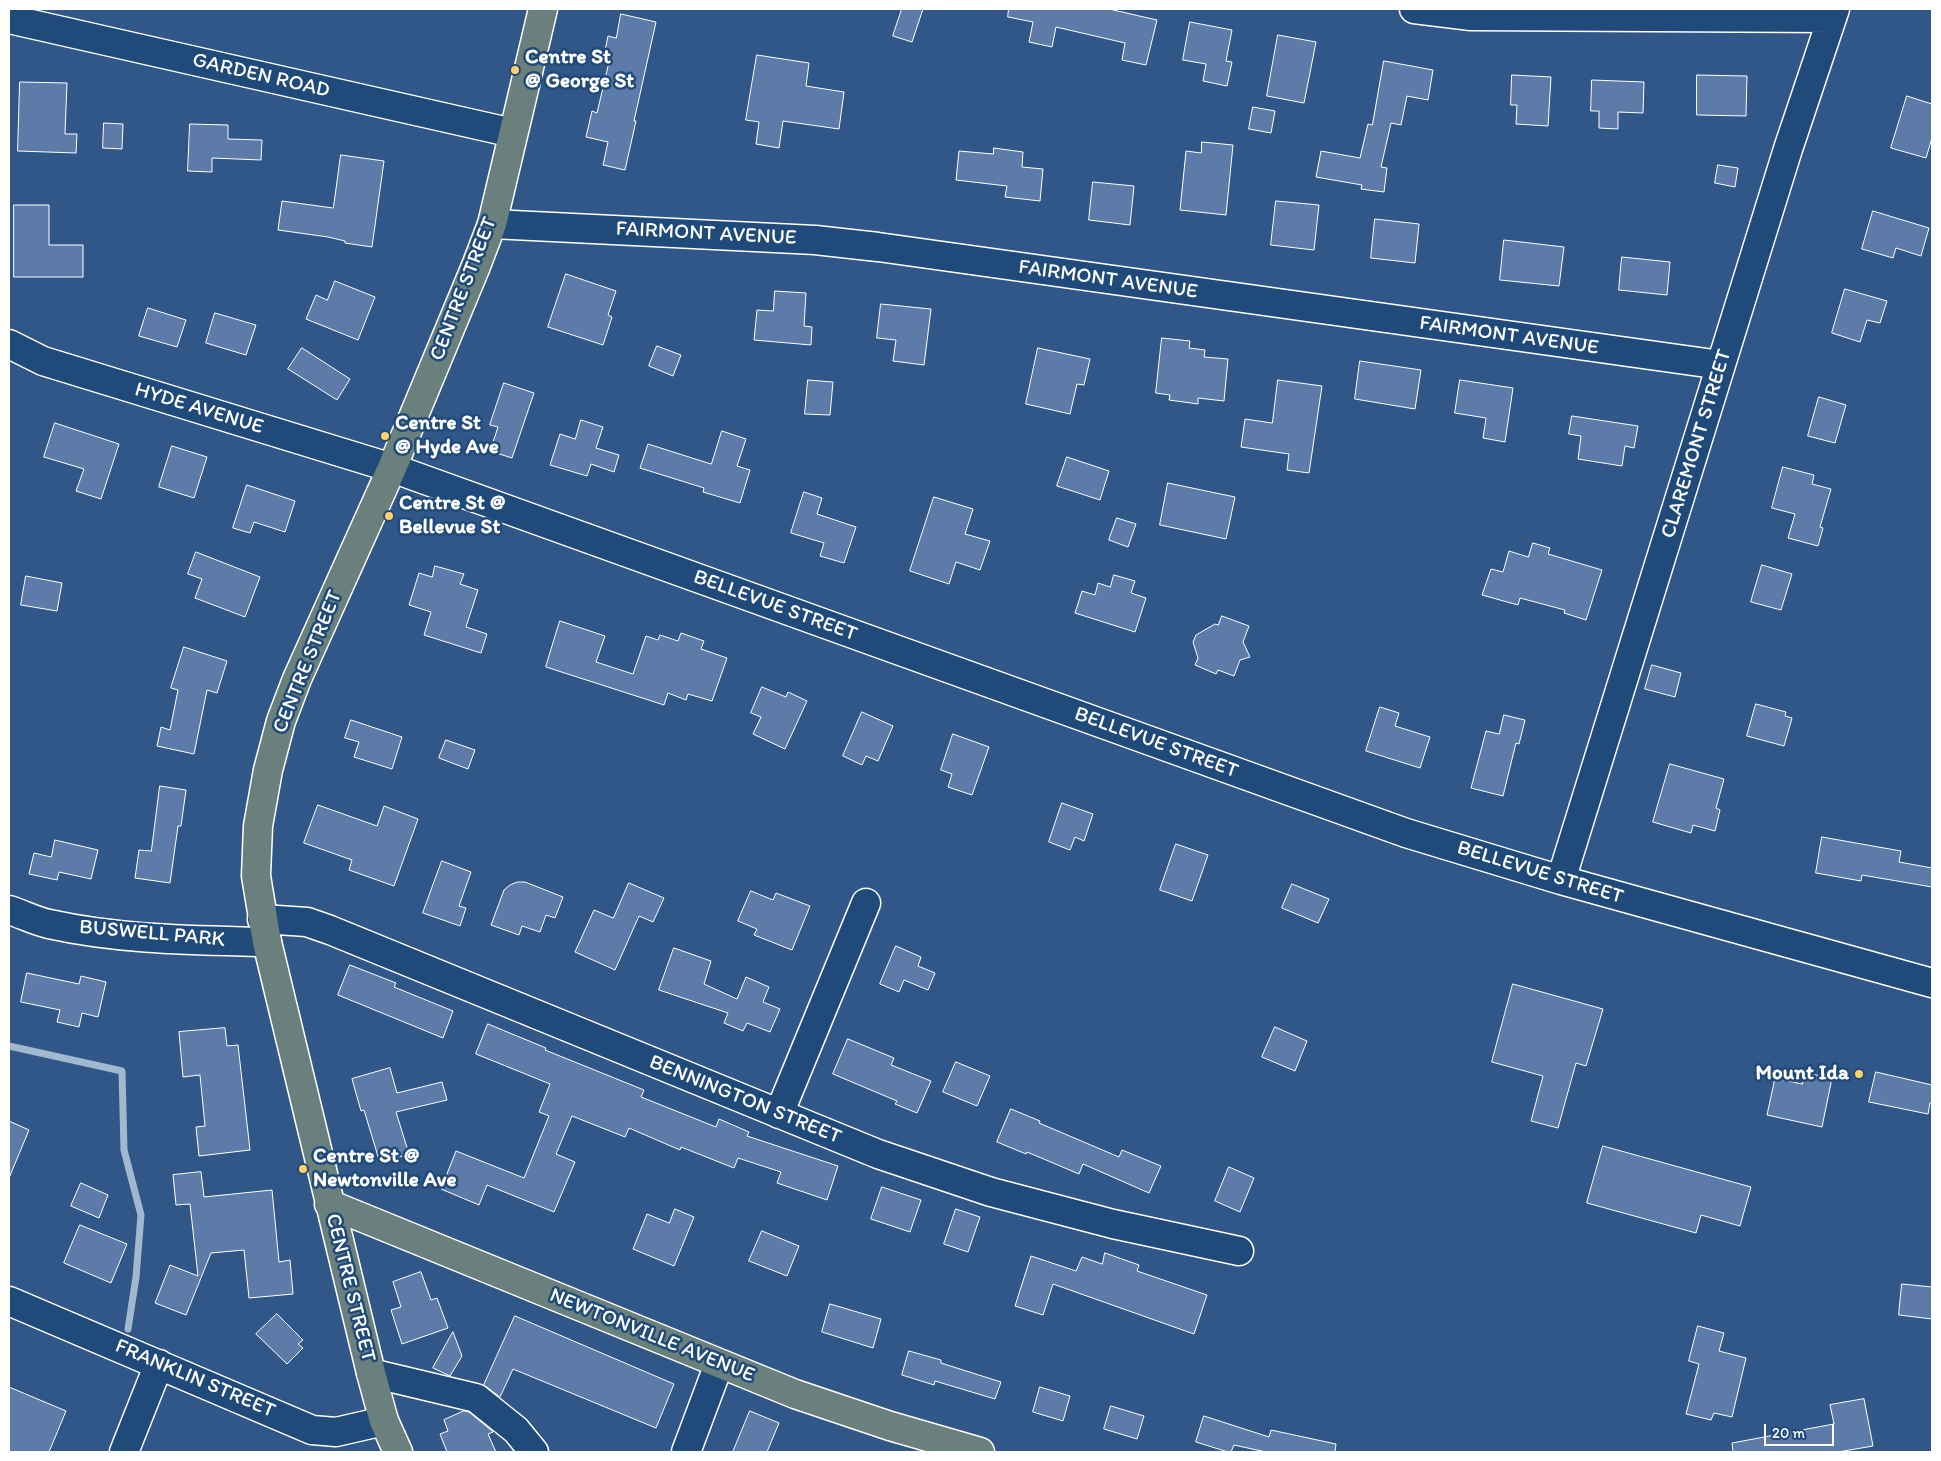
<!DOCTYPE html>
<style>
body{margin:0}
#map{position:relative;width:1941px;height:1461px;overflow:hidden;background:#305787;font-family:Itim,sans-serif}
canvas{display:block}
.frame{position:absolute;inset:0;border:10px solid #fff;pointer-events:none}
.scale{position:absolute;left:1764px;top:1424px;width:70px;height:22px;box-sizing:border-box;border:2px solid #fff;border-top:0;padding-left:6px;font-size:15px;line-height:18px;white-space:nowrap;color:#fff;-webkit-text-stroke:4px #1f4a7a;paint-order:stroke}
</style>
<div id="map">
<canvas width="1941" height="1461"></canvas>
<div class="frame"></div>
<div class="scale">20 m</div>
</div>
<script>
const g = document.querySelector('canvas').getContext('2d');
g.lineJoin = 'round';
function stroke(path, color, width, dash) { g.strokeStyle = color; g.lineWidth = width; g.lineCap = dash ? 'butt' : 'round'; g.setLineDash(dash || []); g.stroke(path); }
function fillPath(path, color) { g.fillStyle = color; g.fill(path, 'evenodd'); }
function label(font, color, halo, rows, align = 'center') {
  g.font = font + ' Itim,sans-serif'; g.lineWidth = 5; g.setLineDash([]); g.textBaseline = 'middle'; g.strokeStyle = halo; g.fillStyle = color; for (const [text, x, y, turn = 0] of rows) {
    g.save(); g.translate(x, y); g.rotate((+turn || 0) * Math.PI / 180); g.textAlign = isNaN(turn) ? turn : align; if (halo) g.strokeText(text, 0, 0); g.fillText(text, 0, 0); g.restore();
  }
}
const stream = new Path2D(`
 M 9,1046 L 122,1071 L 124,1150 L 141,1215 L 136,1277 L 128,1329`);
const building = new Path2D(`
 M 902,9 L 923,9 L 912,42 L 893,36 Z
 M 1009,9 L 1109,9 L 1157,20 L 1146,65 L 1122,60 L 1125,43 L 1056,27 L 1052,47 L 1029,42 L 1033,22 L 1008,17 Z
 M 621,14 L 656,22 L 634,121 L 636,121 L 625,170 L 603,165 L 608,142 L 586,137 L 592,111 L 597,113 L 609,62 L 603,61 L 608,36 L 616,38 Z
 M 1190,22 L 1232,30 L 1226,61 L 1232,62 L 1227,86 L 1203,81 L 1206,64 L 1183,60 Z
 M 1278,35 L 1316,42 L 1304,103 L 1267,96 Z
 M 757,55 L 809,63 L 806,86 L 844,92 L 839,129 L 783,121 L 779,148 L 756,144 L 759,122 L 746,120 Z
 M 1384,61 L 1433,70 L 1428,100 L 1407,96 L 1401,125 L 1391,123 L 1381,167 L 1387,168 L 1384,192 L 1361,189 L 1362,185 L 1316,177 L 1321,151 L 1360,158 L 1368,124 L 1372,125 Z
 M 1512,75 L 1551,77 L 1548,126 L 1516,124 L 1517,105 L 1511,105 Z
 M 1697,75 L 1747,76 L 1746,116 L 1697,115 Z
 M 1592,80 L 1644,82 L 1643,113 L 1618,112 L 1618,129 L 1599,128 L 1599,111 L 1591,111 Z
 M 20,82 L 67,83 L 65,134 L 77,134 L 76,153 L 18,151 Z
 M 1907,96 L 1932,104 L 1932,138 L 1926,158 L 1891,148 Z
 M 1253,107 L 1275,111 L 1271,133 L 1249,129 Z
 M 104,123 L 123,124 L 122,149 L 103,148 Z
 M 190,124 L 228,125 L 228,139 L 262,140 L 261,160 L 212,158 L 212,172 L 188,171 Z
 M 1202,142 L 1233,145 L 1226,215 L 1180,210 L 1186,151 L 1201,153 Z
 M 994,148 L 1023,152 L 1022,167 L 1043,169 L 1040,201 L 1005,197 L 1007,186 L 956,180 L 959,151 L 993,154 Z
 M 341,155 L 384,161 L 372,247 L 345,243 L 345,241 L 328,237 L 278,230 L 282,201 L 333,208 Z
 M 1718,165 L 1738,168 L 1735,187 L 1715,183 Z
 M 1093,182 L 1134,186 L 1130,225 L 1089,220 Z
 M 1276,201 L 1319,205 L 1314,250 L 1271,245 Z
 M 14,205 L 49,205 L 49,245 L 83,245 L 83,277 L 14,277 Z
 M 1873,211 L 1929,228 L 1921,256 L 1896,248 L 1893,258 L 1862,249 Z
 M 1375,219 L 1419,224 L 1415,263 L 1371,258 Z
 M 1504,240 L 1564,247 L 1559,286 L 1500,280 Z
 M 1622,257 L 1670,262 L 1667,295 L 1619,290 Z
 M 566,274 L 616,291 L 608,315 L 612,317 L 603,345 L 548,327 Z
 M 335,281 L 375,297 L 358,340 L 306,319 L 316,295 L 327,300 Z
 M 1845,289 L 1887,301 L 1880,323 L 1867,320 L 1860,342 L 1832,333 Z
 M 775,291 L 806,293 L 804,326 L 812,327 L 811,345 L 754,340 L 757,310 L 773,311 Z
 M 881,304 L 931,309 L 924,365 L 893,361 L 896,340 L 877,338 Z
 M 148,308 L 186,320 L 177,347 L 139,336 Z
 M 215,313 L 256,325 L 246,355 L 206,343 Z
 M 1162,338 L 1190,341 L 1189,348 L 1205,350 L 1204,357 L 1228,359 L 1224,401 L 1198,398 L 1198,404 L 1169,400 L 1170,395 L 1156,393 Z
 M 657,346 L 681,355 L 673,376 L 649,366 Z
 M 302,348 L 350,379 L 337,400 L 288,369 Z
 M 1038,348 L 1090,359 L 1084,385 L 1077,384 L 1070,414 L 1026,404 Z
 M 1360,361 L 1421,370 L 1415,409 L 1355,399 Z
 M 808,380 L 833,382 L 830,415 L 805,414 Z
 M 1278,380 L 1322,386 L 1309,473 L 1287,470 L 1289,454 L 1241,447 L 1245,419 L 1272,423 Z
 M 1460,380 L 1513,388 L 1505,442 L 1483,438 L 1486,418 L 1455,413 Z
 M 504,383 L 534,393 L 512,458 L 490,451 L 498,427 L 490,425 Z
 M 1819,397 L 1846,405 L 1835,443 L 1808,436 Z
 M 1572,416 L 1638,426 L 1634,448 L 1625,446 L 1622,466 L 1578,459 L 1581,436 L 1569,434 Z
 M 581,420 L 603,427 L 596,448 L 619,455 L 614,472 L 591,464 L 587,476 L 550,465 L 560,434 L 575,439 Z
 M 55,423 L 119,444 L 101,499 L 76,491 L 84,469 L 44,457 Z
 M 722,431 L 746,439 L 737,466 L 750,470 L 740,503 L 703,492 L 704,488 L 640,468 L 648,444 L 711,464 Z
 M 172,446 L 207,457 L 194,498 L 159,487 Z
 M 1067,457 L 1109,471 L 1100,500 L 1057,486 Z
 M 1783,467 L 1814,475 L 1812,484 L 1831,489 L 1820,527 L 1823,528 L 1818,546 L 1788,538 L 1795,514 L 1772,508 Z
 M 1168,483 L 1235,497 L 1226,539 L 1160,525 Z
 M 247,485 L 295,501 L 285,532 L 254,522 L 250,533 L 233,528 Z
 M 804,492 L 822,498 L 817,514 L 856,527 L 844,563 L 820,556 L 824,543 L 791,533 Z
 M 934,497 L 973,509 L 965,534 L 990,541 L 980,570 L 956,562 L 949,584 L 910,571 Z
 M 1117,518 L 1136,524 L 1128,547 L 1109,540 Z
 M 1533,543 L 1550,548 L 1548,554 L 1602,570 L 1586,620 L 1564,613 L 1565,610 L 1520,598 L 1518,605 L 1482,595 L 1491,569 L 1503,572 L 1509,551 L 1528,557 Z
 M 196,552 L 260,577 L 245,617 L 195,598 L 202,579 L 188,574 Z
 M 1762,565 L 1792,574 L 1781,610 L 1751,602 Z
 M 435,566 L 464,574 L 460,584 L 478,590 L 466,627 L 487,634 L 481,653 L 424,635 L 431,612 L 409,605 L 419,573 L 432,577 Z
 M 1114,575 L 1135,581 L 1131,593 L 1146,598 L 1135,632 L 1075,613 L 1082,591 L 1095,595 L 1098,583 L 1110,587 Z
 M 26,576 L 62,583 L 57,611 L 21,605 Z
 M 1222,616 L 1249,626 L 1243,642 L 1250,657 L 1240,660 L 1234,676 L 1218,670 L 1216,674 L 1195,665 L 1198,658 L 1193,642 L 1196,635 L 1215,624 L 1218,625 Z
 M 560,621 L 605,636 L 596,662 L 633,674 L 646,636 L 658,640 L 660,635 L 678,641 L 681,633 L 704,641 L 701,649 L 727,658 L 712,701 L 688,694 L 686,700 L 668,693 L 664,705 L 546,667 Z
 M 184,647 L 227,661 L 217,693 L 207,690 L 194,754 L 157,746 L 161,727 L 170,730 L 178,690 L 171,688 Z
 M 1652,665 L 1681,673 L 1675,697 L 1645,689 Z
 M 762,687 L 786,697 L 788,692 L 807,701 L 785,749 L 753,734 L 761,717 L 751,713 Z
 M 1756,704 L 1786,712 L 1785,716 L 1792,718 L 1784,746 L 1747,736 Z
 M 1380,707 L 1399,713 L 1395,726 L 1430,737 L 1420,768 L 1366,751 Z
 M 862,712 L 893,726 L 878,761 L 866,756 L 862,765 L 843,756 Z
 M 1504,715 L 1525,720 L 1519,744 L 1516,743 L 1503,796 L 1471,788 L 1486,731 L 1499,734 Z
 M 351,720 L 402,737 L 392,769 L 354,757 L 359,742 L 345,738 Z
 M 953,734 L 989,747 L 972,795 L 948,787 L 952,774 L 941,770 Z
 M 446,740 L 475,750 L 468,769 L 439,758 Z
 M 1670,764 L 1724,779 L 1716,808 L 1720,810 L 1715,831 L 1693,825 L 1691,833 L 1653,822 Z
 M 160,786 L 186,790 L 181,826 L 178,826 L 170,883 L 135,878 L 139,850 L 151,851 Z
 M 1062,803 L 1093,814 L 1084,841 L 1075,837 L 1070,850 L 1049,842 Z
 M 318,805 L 377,826 L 384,806 L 418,819 L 394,886 L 349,870 L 352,860 L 304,843 Z
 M 1822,837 L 1901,851 L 1899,862 L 1932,868 L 1932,887 L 1862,875 L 1861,881 L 1816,873 Z
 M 55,840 L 98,850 L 91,879 L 59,872 L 57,880 L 29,874 L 34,853 L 51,857 Z
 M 1176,844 L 1208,855 L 1192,901 L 1160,890 Z
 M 442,861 L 471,872 L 459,906 L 466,908 L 460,926 L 423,913 Z
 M 518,882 L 525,882 L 563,897 L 555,918 L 546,915 L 540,932 L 522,926 L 519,935 L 491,925 L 504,890 L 510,885 Z
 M 629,883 L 664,898 L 653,922 L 639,916 L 615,970 L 575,952 L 594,910 L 613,918 Z
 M 1292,884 L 1329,899 L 1318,923 L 1282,908 Z
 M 751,891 L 773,900 L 776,893 L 810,906 L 792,950 L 754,935 L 757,929 L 738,921 Z
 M 896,946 L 921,957 L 918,966 L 935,973 L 928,990 L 904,980 L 899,992 L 880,984 Z
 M 674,948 L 711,961 L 704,984 L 737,999 L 746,977 L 769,987 L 763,1002 L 780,1009 L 770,1032 L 747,1023 L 743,1031 L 724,1023 L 728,1013 L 659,990 Z
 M 350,965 L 396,983 L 394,987 L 453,1011 L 443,1038 L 338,995 Z
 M 27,973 L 79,984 L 81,976 L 106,982 L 98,1017 L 82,1013 L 79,1027 L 57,1022 L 60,1010 L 21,1002 Z
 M 1513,984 L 1603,1009 L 1586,1066 L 1576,1063 L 1558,1128 L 1531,1121 L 1543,1076 L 1492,1062 Z
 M 488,1024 L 546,1048 L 545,1050 L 644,1090 L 641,1097 L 716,1127 L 719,1119 L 749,1132 L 747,1136 L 838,1166 L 827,1200 L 777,1183 L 781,1172 L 738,1158 L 734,1168 L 681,1147 L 680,1150 L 629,1128 L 625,1137 L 572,1116 L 556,1154 L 575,1162 L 554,1212 L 487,1185 L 479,1205 L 441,1189 L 456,1151 L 524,1178 L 549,1116 L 539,1112 L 550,1084 L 476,1054 Z
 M 1275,1027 L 1307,1041 L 1295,1071 L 1262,1057 Z
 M 225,1028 L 227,1046 L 238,1045 L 250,1150 L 199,1156 L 196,1127 L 205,1126 L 200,1075 L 183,1077 L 179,1032 Z
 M 848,1039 L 894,1058 L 891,1065 L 931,1081 L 917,1113 L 895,1104 L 897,1101 L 833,1074 Z
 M 956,1062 L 990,1076 L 977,1106 L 943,1092 Z
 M 390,1068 L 397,1093 L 442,1082 L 447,1100 L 396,1112 L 409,1154 L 380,1163 L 364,1110 L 361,1111 L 352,1079 Z
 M 1876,1072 L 1932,1085 L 1932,1103 L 1930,1103 L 1928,1114 L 1869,1102 Z
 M 1805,1073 L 1832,1078 L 1822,1127 L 1767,1115 L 1775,1078 L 1802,1084 Z
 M 1011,1109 L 1040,1121 L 1039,1123 L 1119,1157 L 1122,1150 L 1161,1166 L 1149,1193 L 1083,1164 L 1079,1174 L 1027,1152 L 1026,1154 L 997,1142 Z
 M 9,1121 L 29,1130 L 9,1178 Z
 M 1603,1146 L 1751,1187 L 1740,1226 L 1701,1215 L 1696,1233 L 1587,1203 Z
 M 1229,1167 L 1254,1178 L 1240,1212 L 1215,1201 Z
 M 201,1172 L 204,1197 L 272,1190 L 279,1262 L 290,1260 L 293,1294 L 249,1298 L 244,1250 L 211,1253 L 186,1315 L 155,1303 L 170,1265 L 198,1276 L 190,1204 L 176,1205 L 173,1175 Z
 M 81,1183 L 108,1195 L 99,1218 L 71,1206 Z
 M 882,1187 L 921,1200 L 910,1232 L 871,1219 Z
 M 675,1209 L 694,1217 L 674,1266 L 633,1249 L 647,1214 L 669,1223 Z
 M 956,1209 L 980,1217 L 968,1252 L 944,1244 Z
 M 80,1225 L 127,1244 L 111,1283 L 64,1263 Z
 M 762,1231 L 799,1246 L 787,1276 L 749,1261 Z
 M 1105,1253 L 1139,1265 L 1137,1271 L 1207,1295 L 1194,1334 L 1053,1284 L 1043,1315 L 1015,1306 L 1031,1256 L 1076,1271 L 1082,1257 L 1102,1264 Z
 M 421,1272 L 431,1300 L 437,1298 L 448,1328 L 402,1344 L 391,1310 L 401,1307 L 393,1282 Z
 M 1902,1284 L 1932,1287 L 1932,1319 L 1899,1315 Z
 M 830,1304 L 881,1319 L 873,1348 L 822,1332 Z
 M 277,1314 L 303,1340 L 298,1344 L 303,1348 L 287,1364 L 256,1334 Z
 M 515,1316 L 674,1384 L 656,1428 L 513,1369 L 500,1397 L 484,1385 Z
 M 1698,1326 L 1724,1333 L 1719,1351 L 1746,1358 L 1732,1417 L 1714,1413 L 1711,1420 L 1686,1414 L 1699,1364 L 1689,1361 Z
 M 453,1332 L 462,1356 L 450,1376 L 433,1368 Z
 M 909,1351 L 941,1360 L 941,1363 L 1001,1382 L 995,1399 L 935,1381 L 934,1385 L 902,1375 Z
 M 9,1387 L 66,1411 L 49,1452 L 9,1452 Z
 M 1040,1387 L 1070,1396 L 1063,1421 L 1033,1412 Z
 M 1864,1399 L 1873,1446 L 1838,1452 L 1733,1452 L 1732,1443 L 1834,1424 L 1830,1405 Z
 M 1111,1406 L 1144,1416 L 1137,1439 L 1104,1429 Z
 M 464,1411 L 469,1412 L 493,1432 L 488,1434 L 496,1452 L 447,1452 L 440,1434 L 448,1431 L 444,1420 Z
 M 750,1411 L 779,1423 L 767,1452 L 733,1452 Z
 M 1204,1416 L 1269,1437 L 1271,1430 L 1336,1444 L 1335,1452 L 1266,1452 L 1234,1445 L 1231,1452 L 1228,1452 L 1196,1442 Z`);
const minor = new Path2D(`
 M 1414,9 L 1471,16 L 1831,18
 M 9,19 L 513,133
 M 492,224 L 815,240 L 878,247 L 1721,365
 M 9,344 L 43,361 L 392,468 L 1406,833 L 1561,880 L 1932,983
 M 1561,880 L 1788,149 L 1835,9
 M 9,910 C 22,914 35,921 49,924 C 121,940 194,940 267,942
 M 262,919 L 307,922 L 330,930 L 878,1154 L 991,1192 L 1113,1224 L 1239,1251
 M 779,1114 L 866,903
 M 9,1301 L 312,1430 L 336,1432 L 384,1421
 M 371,1373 L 476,1398 L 516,1430 L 534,1452
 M 124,1452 L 159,1364
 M 686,1452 L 719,1364`);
const major = new Path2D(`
 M 329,1204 L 795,1394 L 890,1426 L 980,1452
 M 398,1452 L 384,1421 L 371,1373 L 267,942 L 256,876 L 258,826 L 268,770 L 281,721 L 297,679 L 392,468 L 476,266 L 492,224 L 543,9`);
const markers = [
 [515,70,5,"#ffd166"],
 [385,436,5,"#ffd166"],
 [389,516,5,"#ffd166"],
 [1859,1074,5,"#ffd166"],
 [303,1169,5,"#ffd166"]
];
const poiNames = [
 ["Centre St",525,58],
 ["@ George St",525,82],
 ["Centre St",395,424],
 ["@ Hyde Ave",395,448],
 ["Centre St @",399,504],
 ["Bellevue St",399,528],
 ["Mount Ida",1849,1074,"right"],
 ["Centre St @",313,1157],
 ["Newtonville Ave",313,1181]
];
const streetNames = [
 ["GARDEN ROAD",261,76,13],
 ["FAIRMONT AVENUE",706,234,3],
 ["FAIRMONT AVENUE",1108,280,8],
 ["CENTRE STREET",464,289,-69],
 ["FAIRMONT AVENUE",1509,336,8],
 ["HYDE AVENUE",199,409,17],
 ["CLAREMONT STREET",1697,444,-73],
 ["BELLEVUE STREET",775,606,20],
 ["CENTRE STREET",308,662,-68],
 ["BELLEVUE STREET",1156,743,20],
 ["BELLEVUE STREET",1540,873,17],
 ["BUSWELL PARK",152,934,5],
 ["BENNINGTON STREET",745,1100,22],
 ["CENTRE STREET",350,1288,76],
 ["NEWTONVILLE AVENUE",652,1336,22],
 ["FRANKLIN STREET",195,1379,23]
];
stroke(stream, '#a2b8cf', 7);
fillPath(building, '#5d7ba9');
stroke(building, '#fff', 1);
stroke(minor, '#fff', 31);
stroke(major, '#fff', 31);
stroke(minor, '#1f4a7a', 28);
stroke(major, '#6a807d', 28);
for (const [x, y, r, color] of markers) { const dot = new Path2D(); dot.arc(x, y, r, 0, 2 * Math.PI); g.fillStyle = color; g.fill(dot); stroke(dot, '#1f4a7a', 2); }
label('bold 21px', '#fff', '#1f4a7a', poiNames, 'left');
label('21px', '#fff', '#1f4a7a', streetNames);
</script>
